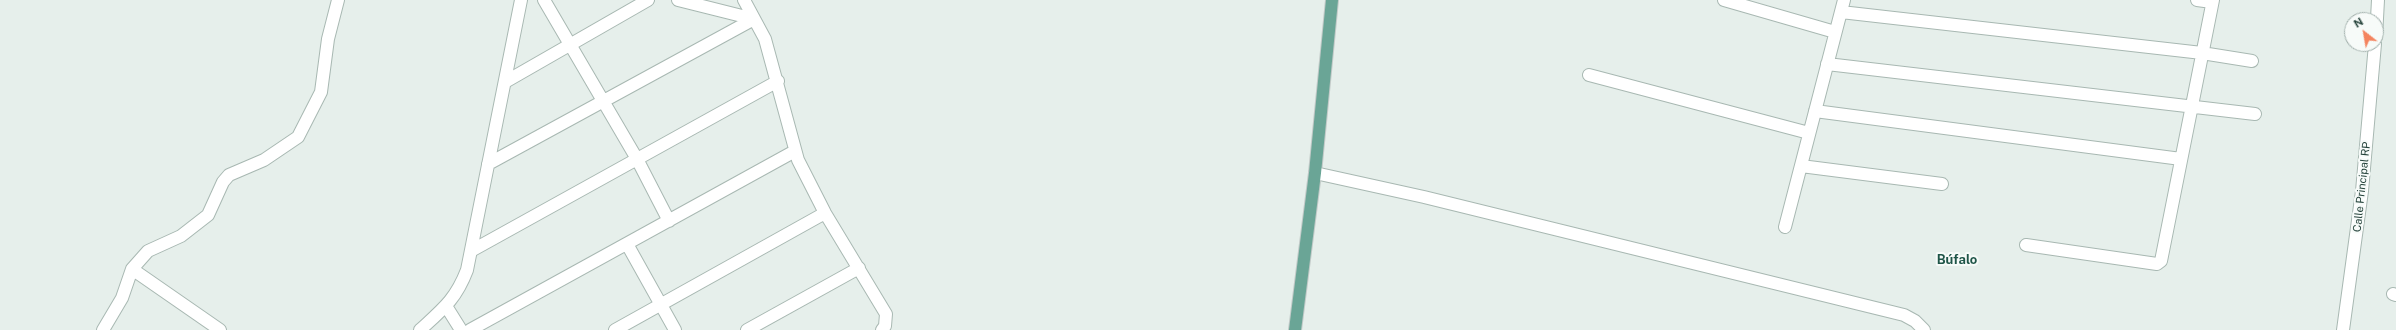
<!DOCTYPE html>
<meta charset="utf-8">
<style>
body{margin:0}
#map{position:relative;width:2396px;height:330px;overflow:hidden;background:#e6efeb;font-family:"Public Sans",sans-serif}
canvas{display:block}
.north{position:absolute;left:2344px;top:12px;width:40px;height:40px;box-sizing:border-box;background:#f7fbf9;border:1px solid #a3b1ad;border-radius:50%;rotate:329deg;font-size:11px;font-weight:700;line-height:16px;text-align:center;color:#24423a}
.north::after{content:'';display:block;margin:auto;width:14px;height:18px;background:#f4845f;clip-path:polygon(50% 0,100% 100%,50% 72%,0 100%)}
</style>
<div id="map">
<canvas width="2396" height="330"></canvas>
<div class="north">N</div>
</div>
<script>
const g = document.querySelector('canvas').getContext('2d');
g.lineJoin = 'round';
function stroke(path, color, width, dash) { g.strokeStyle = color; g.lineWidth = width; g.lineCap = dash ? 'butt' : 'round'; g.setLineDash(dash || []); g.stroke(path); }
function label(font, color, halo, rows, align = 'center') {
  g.font = font + ' "Public Sans",sans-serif'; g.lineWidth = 4; g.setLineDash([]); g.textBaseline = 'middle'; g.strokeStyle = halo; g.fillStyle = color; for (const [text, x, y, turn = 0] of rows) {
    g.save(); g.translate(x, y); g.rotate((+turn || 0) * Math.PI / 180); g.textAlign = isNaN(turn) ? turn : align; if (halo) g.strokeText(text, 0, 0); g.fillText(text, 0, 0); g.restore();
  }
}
const minor = new Path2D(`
 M 544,0 L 637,159 L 669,221
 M 678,0 L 754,19
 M 744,0 L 765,39 L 798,160 L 825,213 L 886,314 L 885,326 L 882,330
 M 1724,0 L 1835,32
 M 2197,0 L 2212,2
 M 1841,12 L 2202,53 L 2252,61
 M 2376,37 L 2378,0
 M 1827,64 L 2255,114
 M 1589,75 L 1809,133
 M 505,82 L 648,0
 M 1815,111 L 2181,159
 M 488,164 L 754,19
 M 1801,166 L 1942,184
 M 1315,173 L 1424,197 L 1904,315 L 1915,321 L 1924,330
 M 1785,227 L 1844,0
 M 627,244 L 675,330
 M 2026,245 L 2157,264 L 2161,261 L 2213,0
 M 471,251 L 778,81
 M 132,269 L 220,330
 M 2393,294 L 2396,295
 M 446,306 L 461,330
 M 103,330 L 122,298 L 132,269 L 148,251 L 181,236 L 208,215 L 223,182 L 229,175 L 264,160 L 298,137 L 321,92 L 328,39 L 338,0
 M 420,330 C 443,309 456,299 467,270 L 521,0
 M 470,330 L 795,151
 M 615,330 L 825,213
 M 747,330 L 859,268
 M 2343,330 L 2362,191 L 2375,44`);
const major = new Path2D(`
 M 1295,330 L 1315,173 L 1332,0`);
const streetNames = [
 ["Calle Principal RP",2362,187,-84]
];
const quarterNames = [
 ["Búfalo",1957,260]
];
stroke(minor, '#a8b8b2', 14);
stroke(major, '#c2cac8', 14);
stroke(minor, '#fff', 12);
stroke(major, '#6aa596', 12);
label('11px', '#24423a', '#f7fbf9', streetNames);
label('bold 13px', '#1f5548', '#f7fbf9', quarterNames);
</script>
